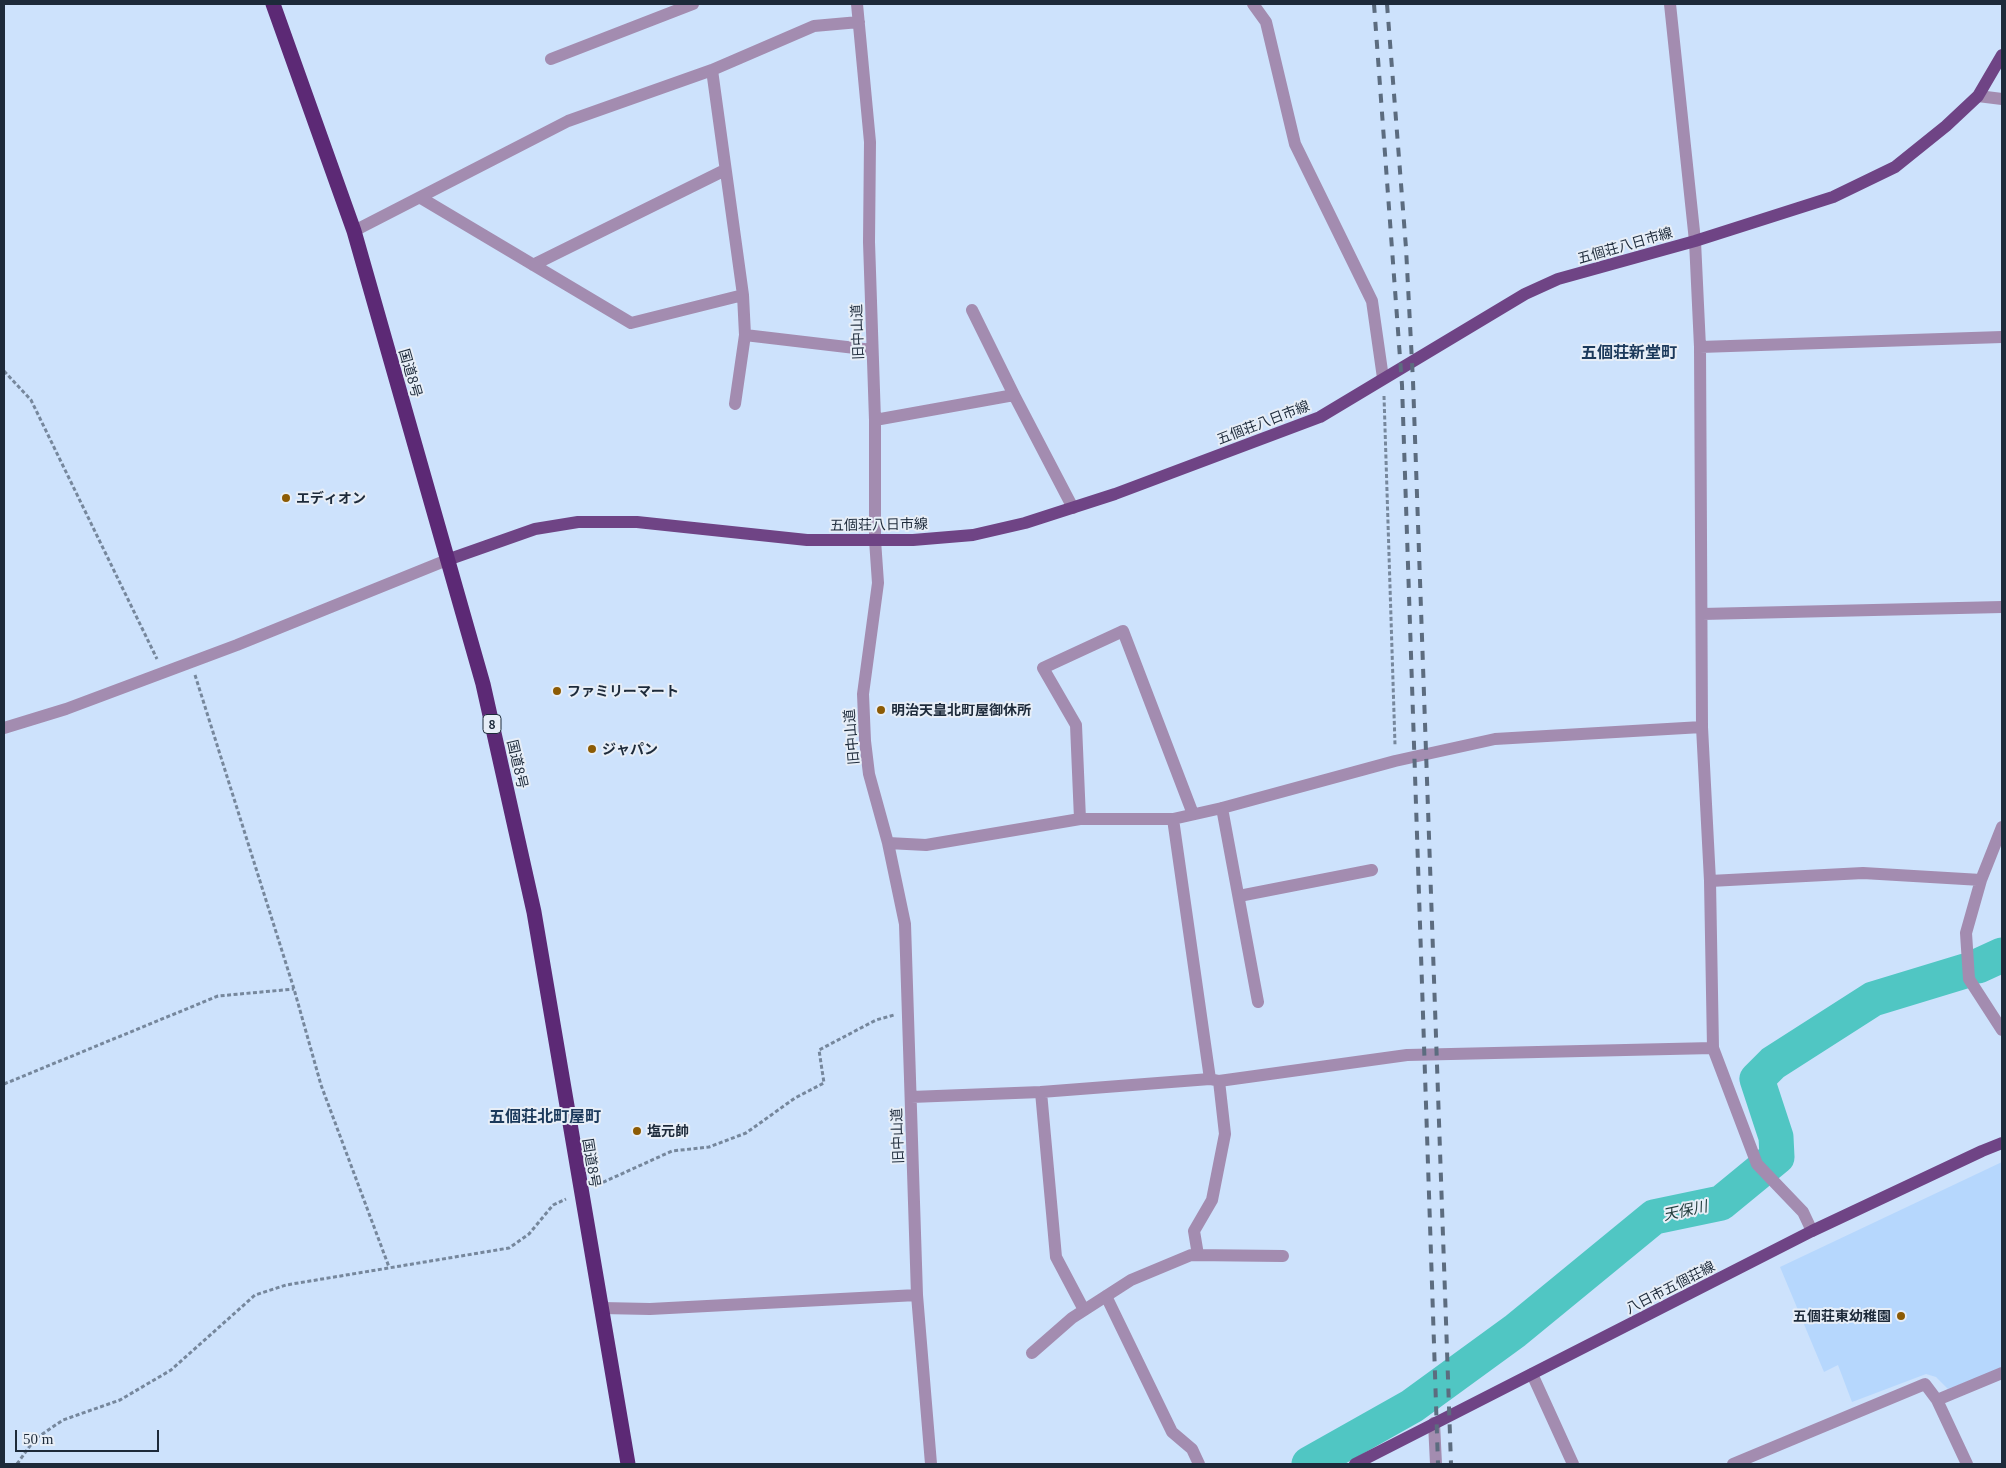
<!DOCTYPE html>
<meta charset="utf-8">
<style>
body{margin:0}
#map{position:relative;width:2006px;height:1468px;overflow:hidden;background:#cde2fc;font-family:Georgia,serif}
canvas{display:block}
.frame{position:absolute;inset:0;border:5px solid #1d2a3a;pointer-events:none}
.scale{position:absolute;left:15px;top:1430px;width:144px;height:22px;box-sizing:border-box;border:2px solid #1d2a3a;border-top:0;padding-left:6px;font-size:15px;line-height:18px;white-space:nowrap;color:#1d2a3a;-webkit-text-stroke:4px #e7eef7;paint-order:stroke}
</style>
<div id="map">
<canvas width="2006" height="1468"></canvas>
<div class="frame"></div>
<div class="scale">50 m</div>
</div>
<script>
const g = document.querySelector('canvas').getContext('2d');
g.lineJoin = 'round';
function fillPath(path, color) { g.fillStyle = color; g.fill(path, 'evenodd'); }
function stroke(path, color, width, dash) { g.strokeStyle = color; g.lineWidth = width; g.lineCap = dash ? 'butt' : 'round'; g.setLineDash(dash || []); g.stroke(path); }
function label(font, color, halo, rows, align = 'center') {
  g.font = font + ' Georgia,"Noto Sans JP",serif'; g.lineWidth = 4; g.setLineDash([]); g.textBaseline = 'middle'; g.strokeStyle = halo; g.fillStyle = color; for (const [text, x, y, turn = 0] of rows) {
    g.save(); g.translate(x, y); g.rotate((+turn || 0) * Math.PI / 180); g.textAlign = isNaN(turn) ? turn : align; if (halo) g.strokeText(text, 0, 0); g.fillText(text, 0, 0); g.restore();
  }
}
const built = new Path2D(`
 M 2002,1162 L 2002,1368 L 1948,1389 L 1936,1377 L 1926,1374 L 1852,1402 L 1838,1365 L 1824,1372 L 1780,1267 Z`);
const river = new Path2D(`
 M 1978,966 L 2002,955
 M 1309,1464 L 1412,1406 L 1515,1331 L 1654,1217 L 1721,1203 L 1777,1157 L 1776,1137 L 1757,1079 L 1773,1063 L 1873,999 L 1965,971`);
const path = new Path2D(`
 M 4,371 L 31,400 L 157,659
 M 1384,396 L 1395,745
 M 195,675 L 294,989 L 321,1085 L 389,1267
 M 4,1084 L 218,996 L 294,989
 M 597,1185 L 672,1151 L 709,1147 L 746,1133 L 795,1098 L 824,1083 L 819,1050 L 876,1020 L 894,1015
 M 17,1464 L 35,1439 L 63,1420 L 120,1400 L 171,1370 L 255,1295 L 286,1285 L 509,1248 L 529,1234 L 553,1205 L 566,1199`);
const minor = new Path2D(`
 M 857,4 L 870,142 L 869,242 L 875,420 L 875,540 L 878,583 L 863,694 L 865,741 L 869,774 L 888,843 L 905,924 L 917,1295 L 931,1464
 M 1253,4 L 1266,22 L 1295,144 L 1372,301 L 1383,378
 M 1670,4 L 1695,241 L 1700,347 L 1702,727 L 1710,881 L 1713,1048 L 1757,1164 L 1803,1212 L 1812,1231
 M 551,59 L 693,4
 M 1978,96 L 2002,99
 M 421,198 L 631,323 L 743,295 L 712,70
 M 354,231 L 568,121 L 712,70 L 814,26 L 859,22
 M 533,265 L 725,170
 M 745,335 L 872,350
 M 1700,347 L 2002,337
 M 1014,395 L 1073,508
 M 735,404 L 745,335 L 743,295
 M 875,420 L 1014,395 L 972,310
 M 1702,614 L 2002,607
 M 4,728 L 66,709 L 237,645 L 447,560
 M 1222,808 L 1258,1002
 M 1080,819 L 1076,725 L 1043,668 L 1123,631 L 1193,814
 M 1173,819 L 1210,1079
 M 2002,827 L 1981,880 L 1966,933 L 1969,979 L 2002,1030
 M 888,843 L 926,845 L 1080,819 L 1173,819 L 1222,808 L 1395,761 L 1495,739 L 1702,727
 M 1710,881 L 1863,873 L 1981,880
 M 1239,896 L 1372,870
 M 1041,1092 L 1056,1257 L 1084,1310
 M 911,1097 L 1041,1092 L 1210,1079 L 1219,1081 L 1407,1055 L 1713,1048
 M 1198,1255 L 1194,1231 L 1212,1200 L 1225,1134 L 1219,1081
 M 1106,1296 L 1172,1432 L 1192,1449 L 1199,1464
 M 602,1308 L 650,1309 L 917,1295
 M 1032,1353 L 1072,1318 L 1131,1280 L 1191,1255 L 1283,1256
 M 1532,1374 L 1573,1464
 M 1937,1400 L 2002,1373
 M 1434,1423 L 1436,1464
 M 1733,1464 L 1925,1384 L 1937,1400 L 1967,1464`);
const major = new Path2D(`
 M 447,560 L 535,529 L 578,522 L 637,522 L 807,540 L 913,540 L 973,535 L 1025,523 L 1115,494 L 1320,417 L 1525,294 L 1558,279 L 1695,241 L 1833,197 L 1895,167 L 1946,126 L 1978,96 L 2002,55
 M 1355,1464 L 1812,1231 L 1982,1151 L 2002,1143`);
const highway = new Path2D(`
 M 273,4 L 354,231 L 483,684 L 534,912 L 628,1464`);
const rail = new Path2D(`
 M 1374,4 L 1402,385 L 1438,1464
 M 1387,4 L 1406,248 L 1413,381 L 1451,1464`);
const markers = [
 [286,498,5,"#8c5b04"],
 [557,691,5,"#8c5b04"],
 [881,710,5,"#8c5b04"],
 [592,749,5,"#8c5b04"],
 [637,1131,5,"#8c5b04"],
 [1901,1316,5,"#8c5b04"]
];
const shields = [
 [492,724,18]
];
const shieldNames = [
 ["8",492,724]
];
const streetNames = [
 ["五個荘八日市線",1625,245,-16],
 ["旧中山道",857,332,-92],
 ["国道8号",411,373,74],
 ["五個荘八日市線",1263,422,-21],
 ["五個荘八日市線",879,524,-1],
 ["旧中山道",851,737,-95],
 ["国道8号",518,764,77],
 ["旧中山道",897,1136,-92],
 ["国道8号",592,1163,81],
 ["八日市五個荘線",1670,1287,-27]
];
const poiNames = [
 ["エディオン",296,498],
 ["ファミリーマート",567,691],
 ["明治天皇北町屋御休所",891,710],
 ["ジャパン",602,749],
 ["塩元帥",647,1131],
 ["五個荘東幼稚園",1891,1316,"right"]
];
const waterNames = [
 ["天保川",1685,1210,-12]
];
const quarterNames = [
 ["五個荘新堂町",1629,352],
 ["五個荘北町屋町",545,1116]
];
fillPath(built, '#b6d7fd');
stroke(river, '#50c6c3', 35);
stroke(path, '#76879c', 3, [4, 2.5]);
stroke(minor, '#a38cb0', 12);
stroke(major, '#6f4485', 12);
stroke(highway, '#5c2975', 15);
stroke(rail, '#5c6c7f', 4, [9, 9]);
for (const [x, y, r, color] of markers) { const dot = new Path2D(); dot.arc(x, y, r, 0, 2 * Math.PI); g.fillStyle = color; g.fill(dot); stroke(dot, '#e7eef7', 2); }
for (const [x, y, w] of shields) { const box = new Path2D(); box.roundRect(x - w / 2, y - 9.5, w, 19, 4); g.fillStyle = '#e7eef7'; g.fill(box); stroke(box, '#1d2a3a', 1); }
label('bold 12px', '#1d2a3a', null, shieldNames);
label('14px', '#1d2a3a', '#e7eef7', streetNames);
label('bold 14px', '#1d2a3a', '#e7eef7', poiNames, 'left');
label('italic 15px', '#243e3e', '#e7eef7', waterNames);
label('bold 16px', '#1b395b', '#e7eef7', quarterNames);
</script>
